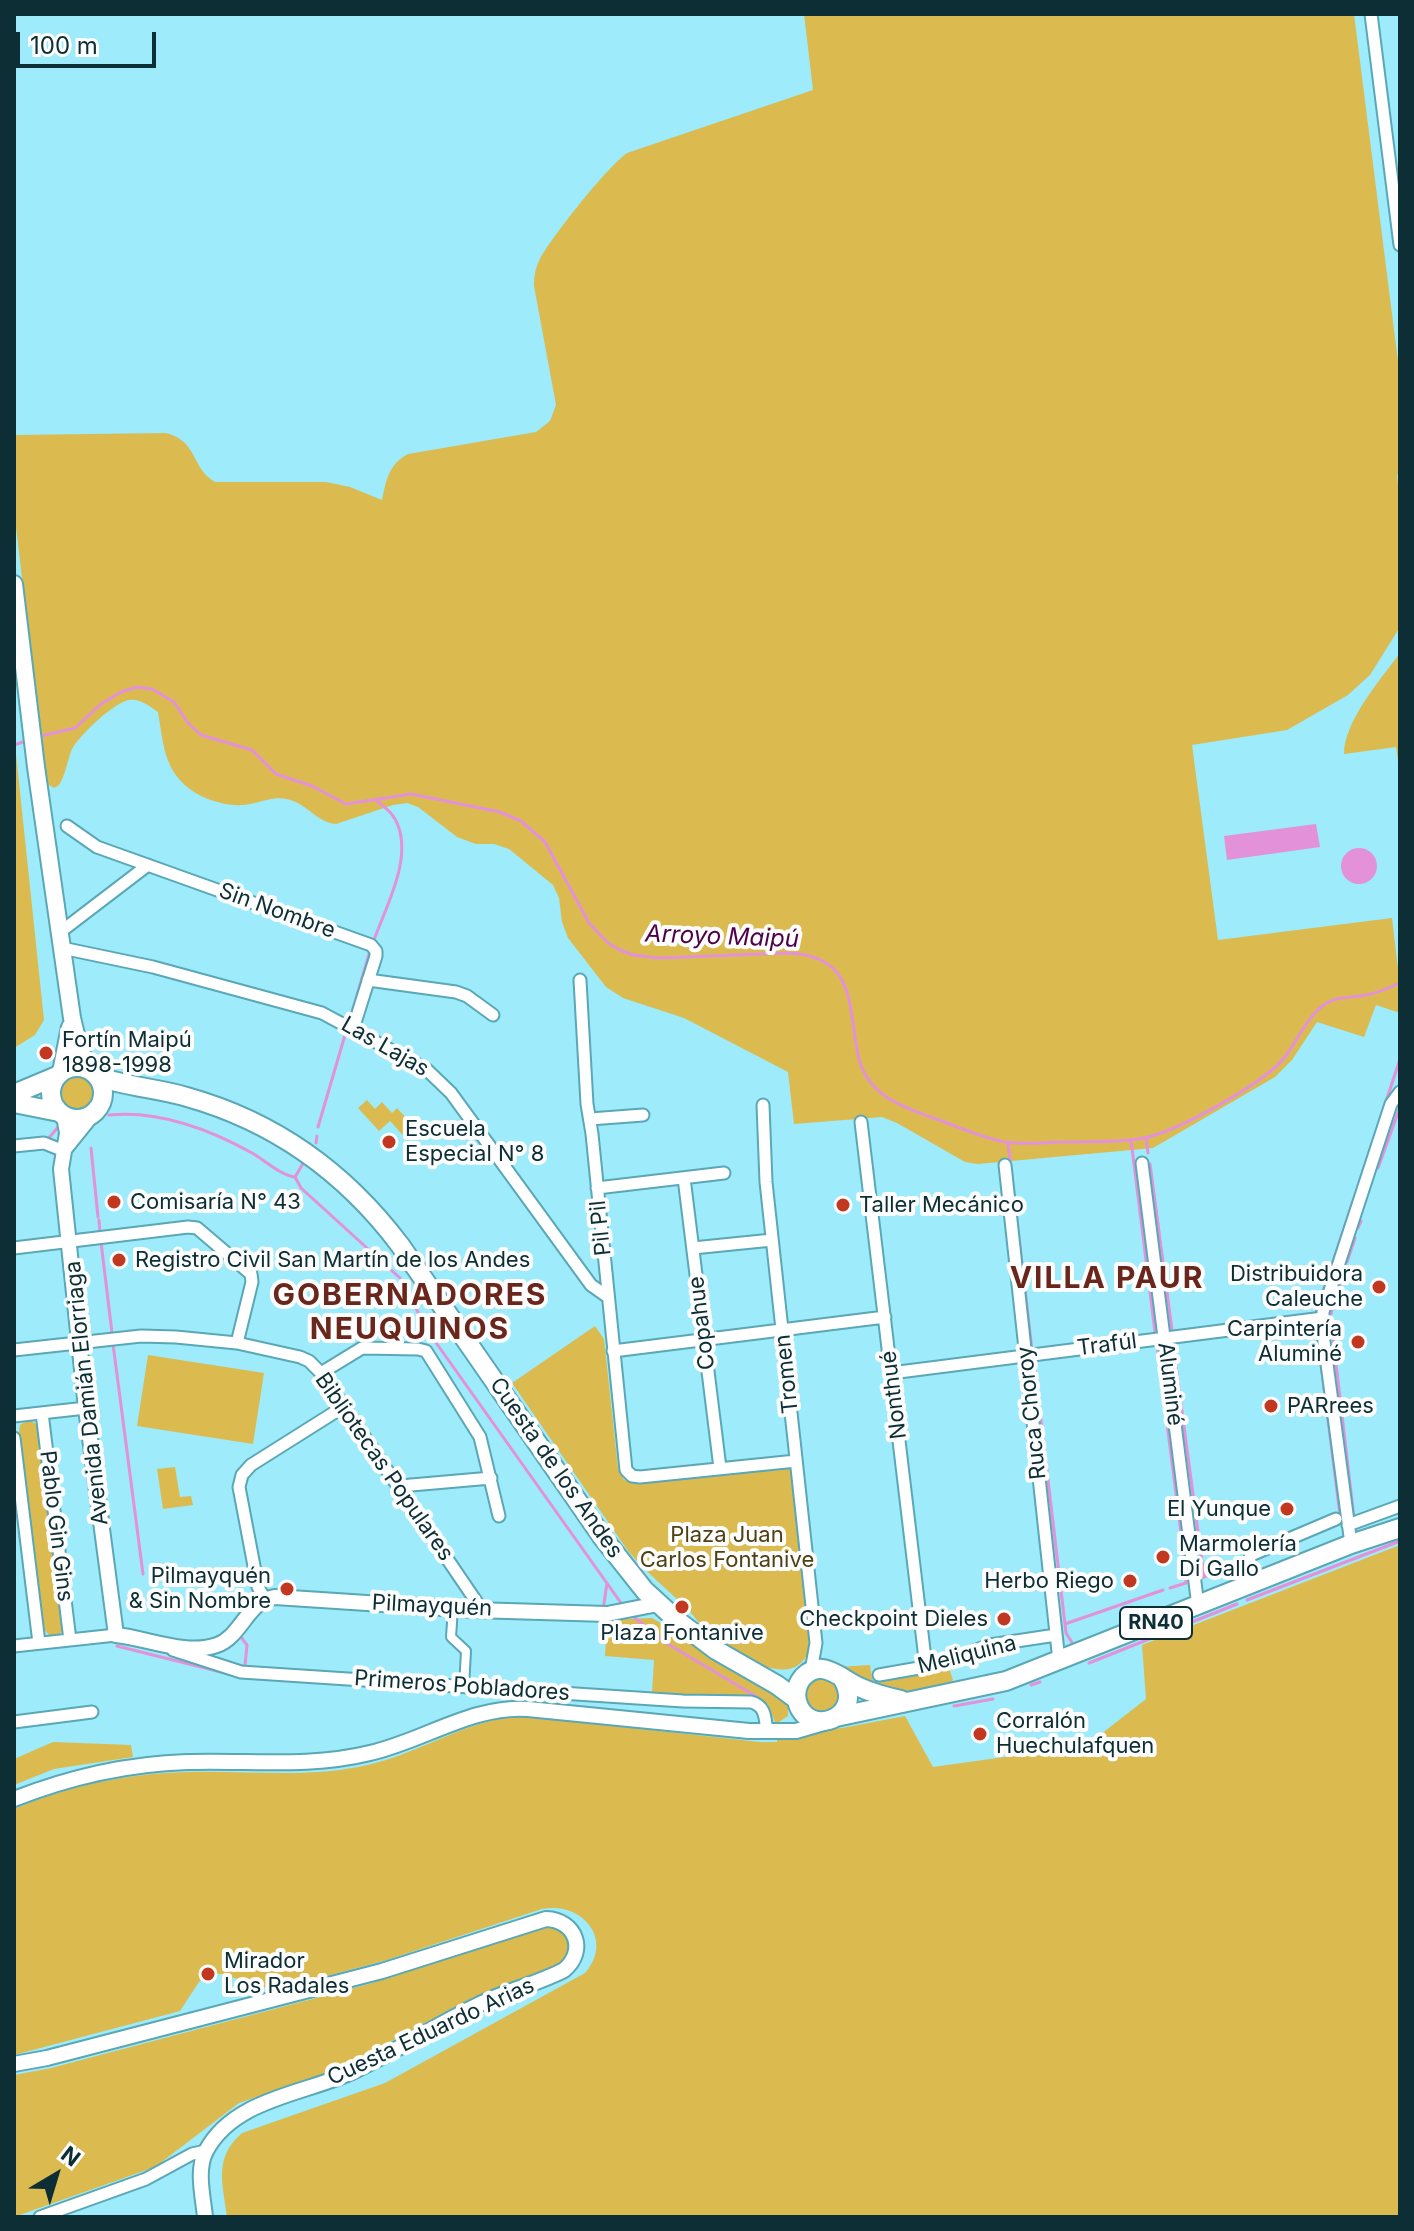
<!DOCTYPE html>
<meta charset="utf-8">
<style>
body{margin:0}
#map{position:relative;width:1414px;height:2231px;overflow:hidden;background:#9debfb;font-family:Inter,sans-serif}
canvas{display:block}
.frame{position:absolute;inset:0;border:16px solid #0c2e34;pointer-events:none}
.north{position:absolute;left:16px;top:2135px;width:80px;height:80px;-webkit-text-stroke:6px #fdfdfd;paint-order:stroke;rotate:38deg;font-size:22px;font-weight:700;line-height:32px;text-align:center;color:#0c2e34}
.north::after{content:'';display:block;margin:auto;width:28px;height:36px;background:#0c2e34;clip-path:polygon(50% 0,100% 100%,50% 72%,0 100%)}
.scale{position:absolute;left:16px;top:32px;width:140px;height:36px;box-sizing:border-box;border:4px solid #0c2e34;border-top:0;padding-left:10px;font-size:24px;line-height:28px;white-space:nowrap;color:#0c2e34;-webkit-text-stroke:6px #fdfdfd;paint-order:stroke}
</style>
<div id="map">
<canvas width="1414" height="2231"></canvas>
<div class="frame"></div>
<div class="north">N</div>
<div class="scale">100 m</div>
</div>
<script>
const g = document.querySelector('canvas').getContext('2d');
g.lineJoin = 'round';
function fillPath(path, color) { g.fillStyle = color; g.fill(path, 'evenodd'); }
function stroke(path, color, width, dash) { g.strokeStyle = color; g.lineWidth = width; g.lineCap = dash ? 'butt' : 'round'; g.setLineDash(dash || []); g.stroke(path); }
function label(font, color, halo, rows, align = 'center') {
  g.font = font + ' Inter,sans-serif'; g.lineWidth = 8; g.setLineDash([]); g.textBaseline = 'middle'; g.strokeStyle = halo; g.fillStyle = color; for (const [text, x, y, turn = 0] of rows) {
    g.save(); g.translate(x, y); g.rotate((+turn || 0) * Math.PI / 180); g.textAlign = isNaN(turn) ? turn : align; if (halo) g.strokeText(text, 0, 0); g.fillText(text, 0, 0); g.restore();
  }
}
const green = new Path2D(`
 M 804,14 L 1354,14 L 1400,377 L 1400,472 L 1397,475 L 1400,503 L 1400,627 L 1370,675 L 1348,695 L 1287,730 L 1192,745 L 1218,940 L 1392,918 L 1400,986 L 1400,1013 L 1376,1005 L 1364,1037 L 1317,1022 L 1292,1060 L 1275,1077 L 1153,1148 L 978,1164 L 965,1162 L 897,1123 L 882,1117 L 794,1124 L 788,1072 L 684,1018 L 623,998 L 606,987 L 568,938 L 562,922 L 559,898 L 553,885 L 509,849 L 494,844 L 476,844 L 457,837 L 418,807 L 407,803 L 393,805 L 336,824 C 317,823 306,802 286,799 C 271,796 258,804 243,805 C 229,806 214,802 201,796 C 164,776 164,748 158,712 C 150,706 139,698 129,700 C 114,702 79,736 72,749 C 67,761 66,774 59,785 L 54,788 L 46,783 L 14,510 L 14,435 L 166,433 C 199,442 190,467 215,482 L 326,482 L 350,487 L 382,500 C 386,480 389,464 408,454 L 536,432 L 550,421 L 556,405 L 534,286 C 534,278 535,269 539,261 C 548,241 608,166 627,153 L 813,90 Z
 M 1400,653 L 1400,775 L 1396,747 L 1344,754 C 1344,721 1381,679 1400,653 Z
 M 14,735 L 44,1020 L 35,1035 L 14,1048 Z
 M57 1093a20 20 0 1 1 40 0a20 20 0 1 1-40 0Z
 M 367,1100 L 375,1109 L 382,1102 L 392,1113 L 397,1108 L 418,1131 L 408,1141 L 390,1121 L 379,1131 L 358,1108 Z
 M 595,1326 L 604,1339 L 618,1468 L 624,1480 L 633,1482 L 786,1467 L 791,1470 L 810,1642 C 810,1654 805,1661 795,1667 C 772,1678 729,1650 711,1635 C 702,1629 698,1620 690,1612 C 670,1591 647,1574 628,1551 L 512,1383 Z
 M 148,1355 L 264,1373 L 253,1444 L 137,1426 Z
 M 29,1420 L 38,1425 L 64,1627 L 61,1633 L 51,1637 L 43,1628 L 19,1431 L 20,1425 Z
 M 175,1467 L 180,1497 L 191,1496 L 193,1505 L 163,1509 L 157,1469 Z
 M 1400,1545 L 1400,2217 L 227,2217 C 223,2184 213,2158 242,2133 L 385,2083 L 585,1973 C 615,1939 581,1901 542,1909 L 387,1960 L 274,1990 L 221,1974 L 208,1974 L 199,1982 L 180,2011 L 14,2055 L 14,1809 C 72,1785 124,1774 187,1772 C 243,1770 302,1778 358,1767 C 415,1757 463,1720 521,1716 L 760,1742 L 777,1742 L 777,1732 L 842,1728 L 905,1716 L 933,1767 L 1069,1748 L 1096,1738 L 1146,1699 L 1142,1645 Z
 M 652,1618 C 674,1630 694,1648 716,1661 C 740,1676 765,1685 788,1702 L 788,1716 L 776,1724 L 767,1704 L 754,1697 L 652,1693 L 654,1660 L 605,1656 L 607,1620 Z
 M 870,1665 L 872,1679 L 878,1683 C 898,1671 926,1676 948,1665 L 953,1680 L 948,1685 L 912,1691 L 890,1691 L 836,1667 Z
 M 832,1677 L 843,1694 L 834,1711 L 816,1713 L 806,1706 L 804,1688 L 812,1678 Z
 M 53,1742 L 131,1745 L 133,1757 L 54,1769 L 14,1785 L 14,1759 Z
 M 551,1926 L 566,1933 L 572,1947 L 565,1961 L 556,1967 L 462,2003 L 342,2068 L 239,2103 L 155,2167 L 14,2217 L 14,2075 L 51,2068 L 369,1984 Z`);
const water = new Path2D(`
 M 1316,824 L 1320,847 L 1227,860 L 1224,836 Z
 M1341 866a18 18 0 1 1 36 0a18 18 0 1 1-36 0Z`);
const stream = new Path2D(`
 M 37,737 L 75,728 L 101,704 L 121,692 L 137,687 L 152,689 L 174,702 L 188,723 L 201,735 L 252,750 L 276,774 L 312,786 L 346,804 L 411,794 L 500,812 L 521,821 L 545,842 L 589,923 L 608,943 L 620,950 L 633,955 L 658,958 L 787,953 C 859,955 847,1009 859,1059 C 869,1098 908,1109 942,1121 C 963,1129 984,1138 1005,1142 C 1025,1145 1046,1142 1066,1142 C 1092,1141 1119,1143 1144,1138 C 1178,1131 1245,1092 1272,1070 C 1295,1052 1302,1020 1325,1004 C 1337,996 1352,998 1366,995 C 1378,993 1389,988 1400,983
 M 14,745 L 26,741
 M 374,940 C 386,906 415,855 395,819 C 391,811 383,806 377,801
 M 350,1019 L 370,951
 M 109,1115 C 160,1110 209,1129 252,1153 C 266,1161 280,1175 295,1177 L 301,1188 L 400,1278
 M 318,1127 L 345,1035
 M 1146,1137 L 1148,1153
 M 48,1139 L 59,1126
 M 1131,1140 L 1155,1332
 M 316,1143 L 317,1136
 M 1008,1143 L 1032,1350
 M 91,1148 L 98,1217
 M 1150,1164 L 1172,1330
 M 1378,1168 L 1400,1107
 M 295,1177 L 305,1160
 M 99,1220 L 100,1233
 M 1358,1228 L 1361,1221
 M 101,1242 L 112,1333
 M 1347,1262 L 1355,1238
 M 403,1283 L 427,1330 L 621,1603
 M 1316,1313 L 1400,1059
 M 1330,1317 L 1343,1274
 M 1316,1324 L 1341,1523
 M 1333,1338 L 1354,1518
 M 113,1344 L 143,1574
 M 1173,1344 L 1204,1577
 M 1157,1345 L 1186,1572 L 1186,1583 L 1170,1588
 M 1034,1361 L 1066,1633 L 1073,1644
 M 1201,1578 L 1246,1561
 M 1247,1600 L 1400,1541
 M 603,1610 L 607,1583
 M 635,1618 L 668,1644 L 757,1697
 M 1065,1624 L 1163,1590
 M 240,1636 L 247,1645 L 245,1665
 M 117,1646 L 237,1676
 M 1089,1663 L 1237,1604
 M 1031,1685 L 1040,1682
 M 954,1706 L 993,1699`);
const pedestrian = new Path2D(`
 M 453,1608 L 451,1637 L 466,1651 L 464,1687`);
const minor = new Path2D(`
 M 1371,14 L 1400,245
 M 67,826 L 97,847 L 371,945 L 376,951 L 376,956 L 353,1029
 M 59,933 L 148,865
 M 62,948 L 153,967 L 322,1013 L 426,1069 L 451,1093 L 591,1285 L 608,1297
 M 368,980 L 456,992 L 467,996 L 493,1015
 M 580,980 L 587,1104 L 592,1134 L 626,1470 L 632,1476 L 640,1477 L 796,1461
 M 763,1105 L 766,1182 L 816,1643 L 811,1671
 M 590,1119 L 643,1115
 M 861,1122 L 926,1667
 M 14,1146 L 44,1143 L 64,1151
 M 1142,1163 L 1198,1606
 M 1005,1165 L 1059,1661
 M 684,1178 L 720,1468
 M 597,1188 L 724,1173
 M 14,1248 L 188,1227 L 197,1228 L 251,1274 L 252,1282 L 237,1343
 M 693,1248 L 772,1240
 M 14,1350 L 141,1336 L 176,1337 L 237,1343 L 300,1357 L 309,1361 L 321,1373 L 482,1610
 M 613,1351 L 885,1317
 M 321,1373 L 362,1348 L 418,1349 L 426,1351 L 480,1437 L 499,1516
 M 891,1373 L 1323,1318
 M 42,1413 L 70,1640
 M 14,1416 L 86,1408
 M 14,1438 L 39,1643
 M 400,1486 L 491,1478
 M 1348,1525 L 1400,1506
 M 1351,1544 L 1323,1334 L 1323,1312 L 1391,1104 L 1400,1092
 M 1254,1583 L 1249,1561 L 1251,1555 L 1336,1519
 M 265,1599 L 258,1587 L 239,1487 L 242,1475 L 251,1465 L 343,1407
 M 14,1646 L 116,1635
 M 173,1650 L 241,1672 L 683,1701 L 751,1702 C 766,1706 765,1718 767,1732
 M 879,1675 L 936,1665 L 990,1645 L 1056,1635
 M 14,1722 L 92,1712
 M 40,2217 L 146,2179 L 192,2154 L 206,2151`);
const tertiary = new Path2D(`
 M 64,1116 L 67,1133 L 61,1169 L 86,1408 L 116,1635 C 147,1638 186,1656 217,1645 C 241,1637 248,1600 275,1597 L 474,1610 L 607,1614 L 658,1604
 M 66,1147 L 91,1116
 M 14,1799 C 70,1777 126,1764 187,1762 C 249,1760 309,1768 370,1753 C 423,1741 473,1705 528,1709 L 749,1731 L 796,1731 L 827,1722
 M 14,2064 L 47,2058 L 382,1971 L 546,1919 C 576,1920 587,1951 564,1970 C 537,1984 506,1991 478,2005 C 436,2025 397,2051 354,2071 C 306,2094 234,2098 206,2151 C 196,2170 203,2196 205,2217`);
const secondary = new Path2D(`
 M 14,584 L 36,767 L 72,1018 L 80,1051 L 93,1072
 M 61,1072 L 70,1027`);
const primary = new Path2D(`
 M51 1093a26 26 0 1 1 52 0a26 26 0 1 1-52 0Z
 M 97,1076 C 126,1087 157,1088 187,1097 C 276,1122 345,1172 400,1245 L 603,1538 L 645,1591 L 679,1622 L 716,1650 L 777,1685 L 796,1699
 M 14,1094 L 57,1076
 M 14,1103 L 59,1112
 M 842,1678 C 867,1717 807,1740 797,1701 C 795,1692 797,1684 803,1677 C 822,1657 841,1679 859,1687 C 872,1693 887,1697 901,1700
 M 836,1717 L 1006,1681 L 1351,1544 L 1400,1528`);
const markers = [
 [46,1053,8,"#c2371f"],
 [389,1142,8,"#c2371f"],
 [114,1202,8,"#c2371f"],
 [843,1205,8,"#c2371f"],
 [119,1260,8,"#c2371f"],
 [1379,1287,8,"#c2371f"],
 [1358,1342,8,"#c2371f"],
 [1271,1406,8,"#c2371f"],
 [1287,1509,8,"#c2371f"],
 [1163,1557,8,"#c2371f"],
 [1130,1581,8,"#c2371f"],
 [287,1589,8,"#c2371f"],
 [682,1607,8,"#c2371f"],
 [1004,1619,8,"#c2371f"],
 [980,1734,8,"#c2371f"],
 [208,1974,8,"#c2371f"]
];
const shields = [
 [1156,1623,72]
];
const shieldNames = [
 ["RN40",1156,1623]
];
const streetNames = [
 ["Sin Nombre",277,911,20],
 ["Las Lajas",385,1047,30],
 ["Pil Pil",601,1228,-96],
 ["Copahue",702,1323,-97],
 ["Trafúl",1107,1345,-7],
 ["Tromen",787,1374,-96],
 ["Aluminé",1170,1384,83],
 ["Avenida Damián Elorriaga",87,1393,-96],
 ["Nonthué",894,1395,-97],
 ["Ruca Choroy",1032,1413,-96],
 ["Bibliotecas Populares",384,1467,55],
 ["Cuesta de los Andes",556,1468,55],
 ["Pablo Gin Gins",56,1526,83],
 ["Pilmayquén",432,1606,3],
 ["Meliquina",967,1655,-14],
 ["Primeros Pobladores",462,1686,4],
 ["Cuesta Eduardo Arias",431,2032,-25]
];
const poiNames = [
 ["Fortín Maipú",62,1040],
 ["1898-1998",62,1065],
 ["Escuela",405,1129],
 ["Especial N° 8",405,1154],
 ["Comisaría N° 43",130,1202],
 ["Taller Mecánico",859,1205],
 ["Registro Civil San Martín de los Andes",135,1260],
 ["Distribuidora",1363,1274,"right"],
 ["Caleuche",1363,1299,"right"],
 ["Carpintería",1342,1329,"right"],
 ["Aluminé",1342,1354,"right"],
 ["PARrees",1287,1406],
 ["El Yunque",1271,1509,"right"],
 ["Marmolería",1179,1544],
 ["Di Gallo",1179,1569],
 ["Pilmayquén",271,1576,"right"],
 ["& Sin Nombre",271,1601,"right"],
 ["Herbo Riego",1114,1581,"right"],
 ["Checkpoint Dieles",988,1619,"right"],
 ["Plaza Fontanive",682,1633,"center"],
 ["Corralón",996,1721],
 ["Huechulafquen",996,1746],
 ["Mirador",224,1961],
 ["Los Radales",224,1986]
];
const parkNames = [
 ["Plaza Juan",727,1535],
 ["Carlos Fontanive",727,1560]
];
const waterNames = [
 ["Arroyo Maipú",722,937,2]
];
const districtNames = [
 ["VILLA PAUR",1107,1279],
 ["GOBERNADORES",410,1296],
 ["NEUQUINOS",410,1330]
];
fillPath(green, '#dbbb50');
fillPath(water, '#e391d8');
stroke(stream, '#e391d8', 3);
stroke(pedestrian, '#5aa7b6', 12);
stroke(minor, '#5aa7b6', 15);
stroke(tertiary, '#5aa7b6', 18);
stroke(secondary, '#5aa7b6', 20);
stroke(primary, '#5aa7b6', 22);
stroke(pedestrian, '#fff', 8);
stroke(minor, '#fff', 11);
stroke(tertiary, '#fff', 14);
stroke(secondary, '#fff', 16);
stroke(primary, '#fff', 18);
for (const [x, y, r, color] of markers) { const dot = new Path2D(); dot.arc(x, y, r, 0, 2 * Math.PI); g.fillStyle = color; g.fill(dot); stroke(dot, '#fdfdfd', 3); }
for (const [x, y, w] of shields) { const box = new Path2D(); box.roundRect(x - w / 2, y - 16, w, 32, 6); g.fillStyle = '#fdfdfd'; g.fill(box); stroke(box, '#0c2e34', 2); }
label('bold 20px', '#0c2e34', null, shieldNames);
label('22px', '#0c2e34', '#fdfdfd', streetNames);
label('22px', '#0c2e34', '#fdfdfd', poiNames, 'left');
label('22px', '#4e4012', '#fdfdfd', parkNames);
label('italic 24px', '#4e0149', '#fdfdfd', waterNames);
g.letterSpacing = '2px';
label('bold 30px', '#6a261a', '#fdfdfd', districtNames);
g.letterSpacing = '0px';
</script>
